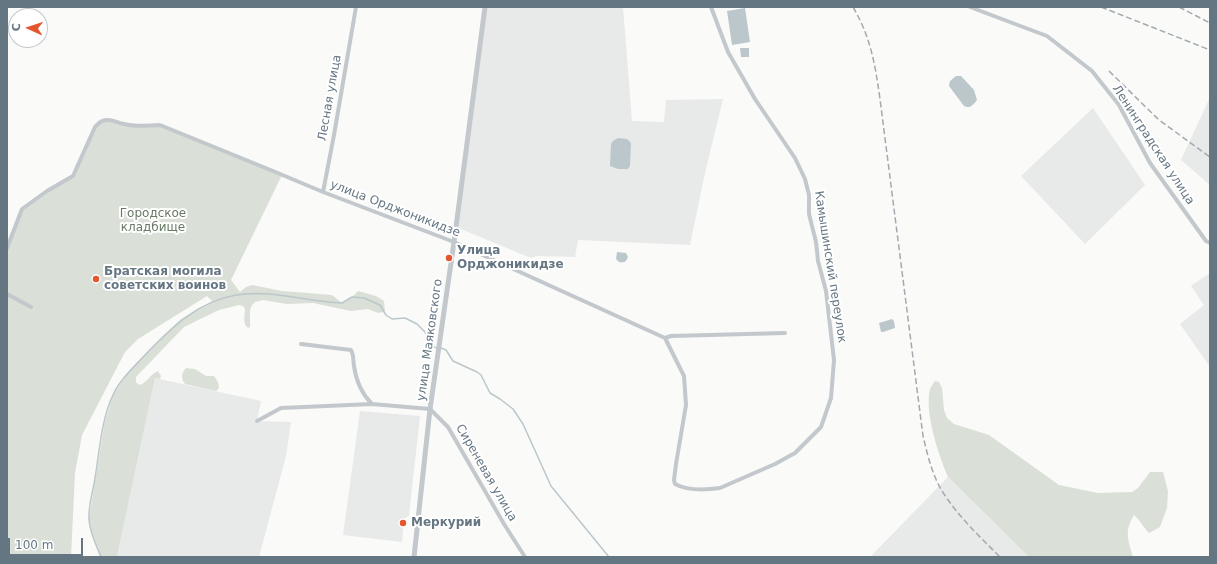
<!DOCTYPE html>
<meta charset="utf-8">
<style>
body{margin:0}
#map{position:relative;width:1217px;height:564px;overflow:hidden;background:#fafaf8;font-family:"DejaVu Sans",sans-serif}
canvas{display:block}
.frame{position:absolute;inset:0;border:8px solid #657683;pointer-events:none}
.north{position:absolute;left:8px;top:8px;width:40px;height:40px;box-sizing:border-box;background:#fff;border:1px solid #c1c8cd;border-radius:50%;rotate:273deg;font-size:11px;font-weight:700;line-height:16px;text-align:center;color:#657683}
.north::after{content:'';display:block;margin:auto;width:14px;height:18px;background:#e4572e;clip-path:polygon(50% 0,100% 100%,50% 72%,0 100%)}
.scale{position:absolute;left:8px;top:538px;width:75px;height:18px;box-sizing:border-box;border:2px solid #657683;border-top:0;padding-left:5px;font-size:12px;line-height:14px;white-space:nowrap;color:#657683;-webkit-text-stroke:3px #fff;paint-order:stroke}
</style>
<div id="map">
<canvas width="1217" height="564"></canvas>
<div class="frame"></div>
<div class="north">С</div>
<div class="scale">100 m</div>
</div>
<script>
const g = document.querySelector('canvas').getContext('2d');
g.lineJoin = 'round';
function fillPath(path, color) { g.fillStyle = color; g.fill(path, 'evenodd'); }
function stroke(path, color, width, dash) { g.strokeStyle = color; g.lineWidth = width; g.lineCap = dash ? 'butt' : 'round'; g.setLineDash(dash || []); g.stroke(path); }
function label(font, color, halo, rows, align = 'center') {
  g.font = font + ' "DejaVu Sans",sans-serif'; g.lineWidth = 4; g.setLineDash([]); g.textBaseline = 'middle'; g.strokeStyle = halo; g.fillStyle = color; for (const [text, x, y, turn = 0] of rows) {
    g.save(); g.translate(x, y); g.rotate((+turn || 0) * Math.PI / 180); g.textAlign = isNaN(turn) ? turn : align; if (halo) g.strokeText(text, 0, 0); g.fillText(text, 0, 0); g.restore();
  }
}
const built = new Path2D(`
 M 485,7 L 623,7 L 632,121 L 664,122 L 666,100 L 723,99 L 705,173 L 690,245 L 578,240 L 575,257 L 537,256 L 531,258 L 456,227 Z
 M 1210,97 L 1210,185 L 1181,160 Z
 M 1093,108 L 1145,185 L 1085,244 L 1021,176 Z
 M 1210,273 L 1210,367 L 1180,324 L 1204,305 L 1191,286 Z
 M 155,378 L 261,401 L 257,421 L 291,422 L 286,456 L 259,557 L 117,557 Z
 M 360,411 L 420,416 L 409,516 L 404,519 L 402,542 L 343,535 Z
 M 948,477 L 1029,557 L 870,557 Z`);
const green = new Path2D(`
 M 105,120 L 124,124 L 160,125 L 282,175 L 231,280 L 240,292 L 246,287 L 252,285 L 282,291 L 332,295 L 342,303 L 352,297 L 358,291 L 376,296 L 384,301 L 385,311 L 384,312 L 378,313 L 368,309 L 351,311 L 313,303 L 287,304 L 263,300 L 255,302 L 252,305 L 250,310 L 250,327 L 248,328 C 242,323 245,316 245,309 L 243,306 L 239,305 L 219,310 L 184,327 L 136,377 L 136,382 L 139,385 C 147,383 150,374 158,371 L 161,376 L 160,379 L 155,378 L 117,557 L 101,557 L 92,535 L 89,518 L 105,421 L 113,395 L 128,373 L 163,336 L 181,319 L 213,302 L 207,296 L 138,339 L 125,352 L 82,435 L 75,473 L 71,557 L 7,557 L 7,248 L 22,209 L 73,176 L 95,127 Z
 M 186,368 L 195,369 L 206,376 L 214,376 L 218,382 L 219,388 L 216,391 L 185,384 C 181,379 181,373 186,368 Z
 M 935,381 L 939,382 L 942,388 L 944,410 L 947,418 L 954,424 L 989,435 L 1059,485 L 1098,493 L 1132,492 L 1138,488 L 1150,472 L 1163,472 L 1168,491 L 1167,508 L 1160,527 L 1149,533 C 1143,527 1140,520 1134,515 C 1124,531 1128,540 1133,557 L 1029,557 L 948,477 C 939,456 924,412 930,389 C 931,386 933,384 935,381 Z`);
const water = new Path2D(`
 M 745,8 L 750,42 L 732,45 L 727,11 Z
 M 740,48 L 749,48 L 749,57 L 741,57 Z
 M 956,76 L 961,76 L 974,90 L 977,100 C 973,105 970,109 964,106 L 949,86 L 950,81 Z
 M 618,138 L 627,139 L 631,143 L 630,166 L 628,169 L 618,169 L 610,166 L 611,144 L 613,141 Z
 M 617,252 L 626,253 L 628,257 C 626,262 624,263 619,262 L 616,259 Z
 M 892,319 L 894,321 L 895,328 L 883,332 L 881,332 L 879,323 Z`);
const stream = new Path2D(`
 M 441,348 L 446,350 L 453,361 L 477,372 L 481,375 L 490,393 L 500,399 L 513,409 L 523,424 L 551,486 L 609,557
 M 101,557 C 96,545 90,533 89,520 C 88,508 92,495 94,484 C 99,457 101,419 113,395 C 119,381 132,369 143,357 C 170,329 196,302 236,295 C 271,289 307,302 342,303 L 352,297 L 364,298 L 380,305 L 386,315 L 392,319 L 405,318 L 417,324 L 425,332 L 429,345 L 437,348`);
const minor = new Path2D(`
 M 970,7 L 1047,36 L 1092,71 L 1119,105 L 1150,163 L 1206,241 L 1210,243
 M 323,192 L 334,135 L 356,7
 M 7,248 L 22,209 L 47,191 L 73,176 L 95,127 C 98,124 101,120 106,120 C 112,119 118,123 124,124 C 136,127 148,126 160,125 L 273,171 L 323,192 L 454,242 L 665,338
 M 7,294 L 31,307
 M 665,338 L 684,376 L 686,405 L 676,464 L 674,480 L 675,484 C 688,491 706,490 720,488 L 775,464 L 795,453 L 821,427 L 831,398 L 834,360 L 826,291 L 818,261 L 816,242 L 809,214 L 809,195 L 805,179 L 795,158 L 755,99 L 728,52 L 711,7
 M 665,338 L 671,336 L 785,333
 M 301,344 L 351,350 C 354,355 353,361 354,366 C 356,381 362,394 372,404
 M 257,421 L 281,408 L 372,404 L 430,409 L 448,427 L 504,524 L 525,557`);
const tertiary = new Path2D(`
 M 414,557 L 430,409 L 454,242 L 485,7`);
const rail = new Path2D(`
 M 853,7 C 871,38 875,64 880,99 L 923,436 C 928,457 933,479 946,497 C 961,519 981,538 1000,557
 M 1101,7 L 1210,50
 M 1179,7 L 1210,23
 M 1109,71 L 1159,120 L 1210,157`);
const markers = [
 [449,258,4,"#e4572e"],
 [96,279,4,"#e4572e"],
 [403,523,4,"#e4572e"]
];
const streetNames = [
 ["Лесная улица",330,98,-80],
 ["Ленинградская улица",1153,145,57],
 ["улица Орджоникидзе",395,209,21],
 ["Камышинский переулок",830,267,81],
 ["улица Маяковского",430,340,-82],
 ["Сиреневая улица",486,473,60]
];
const parkNames = [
 ["Городское",153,214],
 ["кладбище",153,228]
];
const poiNames = [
 ["Улица",457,251],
 ["Орджоникидзе",457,265],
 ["Братская могила",104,272],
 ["советских воинов",104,286],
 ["Меркурий",411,523]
];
fillPath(built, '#e8e9e9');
fillPath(green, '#dadfd7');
fillPath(water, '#bbc7cb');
stroke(stream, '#bbc7cb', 1.5);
stroke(minor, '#c3c8cc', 4);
stroke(tertiary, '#c3c8cc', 5);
stroke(rail, '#a2aab0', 1.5, [6, 3]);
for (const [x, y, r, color] of markers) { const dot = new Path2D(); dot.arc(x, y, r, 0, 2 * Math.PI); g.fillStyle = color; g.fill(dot); stroke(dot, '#fff', 1.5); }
label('12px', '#657683', '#fff', streetNames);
label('12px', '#687a64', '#fff', parkNames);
label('bold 12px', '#657683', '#fff', poiNames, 'left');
</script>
